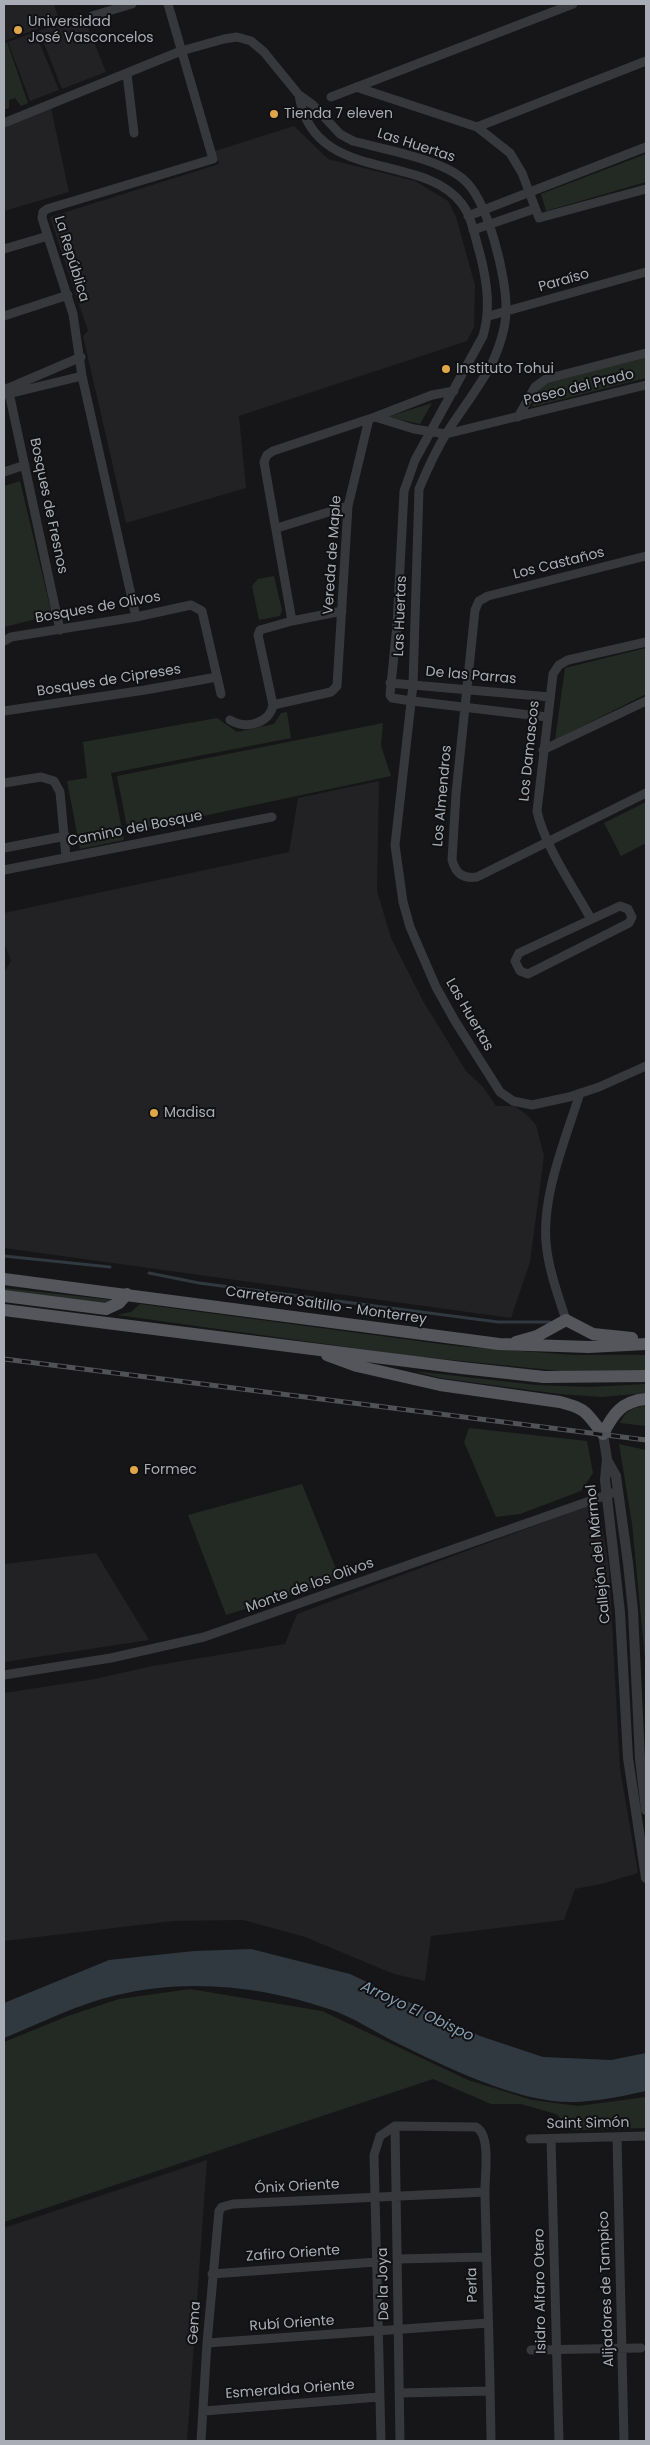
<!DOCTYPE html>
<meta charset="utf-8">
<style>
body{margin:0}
#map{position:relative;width:650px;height:2445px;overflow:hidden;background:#161618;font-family:Poppins,sans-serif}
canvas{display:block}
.frame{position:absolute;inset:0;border:5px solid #a9aeb6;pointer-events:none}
</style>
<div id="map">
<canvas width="650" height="2445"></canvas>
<div class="frame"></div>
</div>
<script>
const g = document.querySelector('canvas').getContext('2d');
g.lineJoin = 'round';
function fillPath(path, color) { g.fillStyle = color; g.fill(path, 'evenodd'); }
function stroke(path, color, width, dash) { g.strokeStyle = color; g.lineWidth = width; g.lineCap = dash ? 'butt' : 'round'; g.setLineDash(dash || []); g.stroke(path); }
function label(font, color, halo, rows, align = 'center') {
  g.font = font + ' Poppins,sans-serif'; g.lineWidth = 4; g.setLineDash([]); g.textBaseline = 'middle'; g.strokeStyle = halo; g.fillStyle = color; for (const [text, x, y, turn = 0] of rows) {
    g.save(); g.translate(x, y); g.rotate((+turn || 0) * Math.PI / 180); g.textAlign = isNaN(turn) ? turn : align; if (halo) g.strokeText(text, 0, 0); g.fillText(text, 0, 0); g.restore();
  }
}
const built = new Path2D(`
 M 4,4 L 54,4 L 59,21 L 4,41 Z
 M 82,13 L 106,72 L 62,89 L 39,31 Z
 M 35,32 L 59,90 L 30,101 L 8,42 Z
 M 51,108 L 69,192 L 4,211 L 4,126 Z
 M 294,126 L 328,159 L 415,181 L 448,201 L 456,217 L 475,285 L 474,327 L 467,341 L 239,416 L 246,488 L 126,523 L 83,336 L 88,331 L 50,217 L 219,164 L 215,151 Z
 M 379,781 L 377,891 L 391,938 L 423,1001 L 466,1071 L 483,1087 L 496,1106 L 515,1106 L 527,1115 L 536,1125 L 544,1156 L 530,1262 L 511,1318 L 4,1248 L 4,972 L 11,961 L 4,942 L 4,913 L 289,852 L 298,798 Z
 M 598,1502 L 609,1568 L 620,1769 L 638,1873 L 601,1884 L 575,1889 L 564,1920 L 431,1936 L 425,1981 L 394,1974 L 305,1937 L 243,1920 L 173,1921 L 4,1941 L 4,1693 L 95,1679 L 152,1666 L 285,1644 L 297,1614 Z
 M 96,1553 L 149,1640 L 4,1662 L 4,1564 Z
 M 207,2160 L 187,2441 L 4,2441 L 4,2228 Z`);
const green = new Path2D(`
 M 7,42 L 28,103 L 21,106 L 15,98 L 9,100 L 9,108 L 4,110 L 4,44 Z
 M 646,154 L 646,182 L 546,211 L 541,194 Z
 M 646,357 L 646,378 L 532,407 L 540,385 Z
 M 432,403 L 420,424 L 387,417 Z
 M 20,481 L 52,615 L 4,627 L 4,486 Z
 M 274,576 L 282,610 L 280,616 L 259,620 L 252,586 L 258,579 Z
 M 646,648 L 646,694 L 555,740 L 565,668 Z
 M 287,712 L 291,738 L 111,773 L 124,840 L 80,849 L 67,781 L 87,778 L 83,742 L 217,718 L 237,732 L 274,724 L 281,713 Z
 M 383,723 L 381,746 L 391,776 L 128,832 L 117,776 Z
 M 646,802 L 646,843 L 621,856 L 604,823 Z
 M 4,1288 L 113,1300 L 109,1303 L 4,1293 Z
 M 140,1304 L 456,1346 L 573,1355 L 646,1355 L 646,1370 L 561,1371 L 412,1356 L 117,1315 L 131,1312 Z
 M 414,1371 L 536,1385 L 588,1387 L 646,1384 L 646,1393 L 602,1397 L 559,1394 L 440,1378 Z
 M 646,1406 L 646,1426 L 620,1423 C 625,1411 633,1407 646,1406 Z
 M 469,1428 L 587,1441 L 593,1473 L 581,1491 L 520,1514 L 496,1517 L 464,1442 Z
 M 619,1444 L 646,1450 L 646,1669 L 632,1524 Z
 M 302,1484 L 340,1579 L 226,1615 L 188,1515 Z
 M 190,1989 L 322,2011 L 468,2080 L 532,2100 L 578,2106 L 646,2097 L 646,2128 L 573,2130 L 556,2114 L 521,2104 L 491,2104 L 433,2079 L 4,2222 L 4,2042 L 68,2016 L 119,1999 Z`);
const water = new Path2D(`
 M 251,1949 L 350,1974 L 480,2036 L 543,2057 L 611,2060 L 646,2053 L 646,2091 C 623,2096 600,2101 575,2102 C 520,2104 446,2067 397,2043 C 375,2032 353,2017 329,2009 C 262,1986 187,1978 117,1995 C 78,2004 41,2023 4,2038 L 4,2003 L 109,1960 L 194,1951 Z`);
const stream = new Path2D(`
 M 4,1256 L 110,1267
 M 149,1273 L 199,1283 L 498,1322 L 550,1322`);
const minor = new Path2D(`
 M 92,16 L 132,4
 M 127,74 L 134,133
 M 356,87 L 477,127 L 510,153 L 522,173 L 539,218 L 646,189
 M 299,95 C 313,185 423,151 462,204 C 472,217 475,238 480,254 C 487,282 491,308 483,336 L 415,460 L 404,491 L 397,625 L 390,695 L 392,698 L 412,701 L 547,717
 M 331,97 L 573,4
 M 4,123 L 181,51 L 224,39 L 237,37 L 251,41 L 264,52 L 299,95 L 313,105 L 340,134 L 353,141 C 383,149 440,159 463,179 C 488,199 507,279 506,310 C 506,328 500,345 493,361 C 480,387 461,410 446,434 C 435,452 427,470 419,489 L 413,685 L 395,845 L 403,902 L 410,927 L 436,987 L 455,1021 L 500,1092 L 513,1101 L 532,1105 L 569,1097 L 599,1087 L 646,1066
 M 477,127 L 646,61
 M 468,216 L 646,147
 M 473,230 L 534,209
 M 4,249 L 48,236
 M 4,316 L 68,295
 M 489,316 L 646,272
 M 8,388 L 60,630
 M 4,390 L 81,357
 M 4,395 L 82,376
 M 375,417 L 414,429 L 446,434 L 646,385
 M 518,417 L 535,387 L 546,379 L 646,353
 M 4,472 L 25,465
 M 277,528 L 348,506
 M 646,556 L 488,596 L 479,601 L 475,610 L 456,794 L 452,860 C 456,874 463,879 477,877 L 646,793
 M 136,617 L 82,376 L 73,314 L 42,218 L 43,212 L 47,209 L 213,159 L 168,4
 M 292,621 L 264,462 L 267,455 L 273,451 L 375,417 L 432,395 L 454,391
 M 4,641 L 11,637 L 136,617 L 191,605 L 202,611 L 221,694
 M 390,683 L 550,697
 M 273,705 L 258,635 L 260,630 L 292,621 L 342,611
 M 4,711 L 145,690 L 217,677
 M 230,720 C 246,730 270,723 273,705 L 331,692 L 337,686 L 348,506 L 369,419
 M 543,750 L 646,701
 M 4,783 L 41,777 L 54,781 L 60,792 L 66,857
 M 4,848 L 66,836
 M 4,870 L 272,817
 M 620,906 L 628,909 L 632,917 L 629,923 L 528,974 L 520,971 L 515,961 L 519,953 Z
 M 591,919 C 574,888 544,845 537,811 L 553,674 L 559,665 L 568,660 L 646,642
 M 566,1320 C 558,1295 548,1268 546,1242 C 542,1194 566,1138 580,1093
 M 4,1675 L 111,1658 L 204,1637 L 618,1491
 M 395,2126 L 400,2441
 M 617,2137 L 624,2441
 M 530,2139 L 646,2136
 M 551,2139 L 559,2441
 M 398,2259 L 486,2257
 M 212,2274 L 376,2262
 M 207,2343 L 488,2323
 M 531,2350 L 641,2348
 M 400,2393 L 490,2391
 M 204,2411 L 379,2397
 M 201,2441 L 207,2343 L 219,2211 L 222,2207 L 233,2204 L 485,2192
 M 381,2441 L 374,2155 L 380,2136 L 395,2126 L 476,2127 C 492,2135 484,2179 485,2196 C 487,2278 490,2359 491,2441`);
const tertiary = new Path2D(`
 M 603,1434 L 607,1459 L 605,1480 L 620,1612 L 628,1758 L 646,1878
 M 607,1460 L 616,1476 L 628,1563 L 633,1611 L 640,1759 L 646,1810`);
const primary = new Path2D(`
 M 4,1279 L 499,1344 L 589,1347 L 646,1344
 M 4,1296 L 106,1309 L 119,1303 L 127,1294
 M 4,1310 L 462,1368 L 544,1377 L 646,1376
 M 516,1342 L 537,1336 L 566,1320 L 593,1334 L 632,1338
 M 327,1355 L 357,1366 L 440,1385 L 560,1402 C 588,1409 586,1413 603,1434 C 613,1414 622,1401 646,1399`);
const rail = new Path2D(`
 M 4,1359 L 646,1440`);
const markers = [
 [18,30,5,"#dfa747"],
 [274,114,5,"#dfa747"],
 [446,369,5,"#dfa747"],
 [154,1113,5,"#dfa747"],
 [134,1470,5,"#dfa747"]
];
const poiNames = [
 ["Universidad",28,22],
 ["José Vasconcelos",28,38],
 ["Tienda 7 eleven",284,114],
 ["Instituto Tohui",456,369],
 ["Madisa",164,1113],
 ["Formec",144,1470]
];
const streetNames = [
 ["Las Huertas",416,146,18],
 ["La República",71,259,73],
 ["Paraíso",564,281,-16],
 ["Paseo del Prado",579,388,-14],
 ["Bosques de Fresnos",48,506,78],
 ["Vereda de Maple",333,555,-86],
 ["Los Castaños",559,564,-14],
 ["Bosques de Olivos",98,608,-10],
 ["Las Huertas",401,616,-88],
 ["De las Parras",471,676,5],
 ["Bosques de Cipreses",109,681,-9],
 ["Los Damascos",530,751,-84],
 ["Los Almendros",443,796,-85],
 ["Camino del Bosque",135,829,-11],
 ["Las Huertas",469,1015,60],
 ["Carretera Saltillo - Monterrey",326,1306,8],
 ["Callejón del Mármol",599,1554,-96],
 ["Monte de los Olivos",310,1586,-20],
 ["Saint Simón",588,2124,-1],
 ["Ónix Oriente",297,2187,-3],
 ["Zafiro Oriente",293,2254,-4],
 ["De la Joya",384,2284,-91],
 ["Perla",473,2285,-91],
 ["Alijadores de Tampico",607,2289,-92],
 ["Isidro Alfaro Otero",541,2291,-91],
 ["Gema",195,2323,-86],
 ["Rubí Oriente",292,2324,-4],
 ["Esmeralda Oriente",290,2390,-4]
];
const waterNames = [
 ["Arroyo El Obispo",417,2012,25]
];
fillPath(built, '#222225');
fillPath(green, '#232a23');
fillPath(water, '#30393f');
stroke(stream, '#30393f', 3);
stroke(minor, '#37383c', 9);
stroke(tertiary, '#37383c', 10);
stroke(primary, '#54565b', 12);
stroke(rail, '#515257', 5);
stroke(rail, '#111113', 3, [9]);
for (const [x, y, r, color] of markers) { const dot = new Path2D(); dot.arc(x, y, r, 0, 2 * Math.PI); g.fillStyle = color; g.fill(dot); stroke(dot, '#111113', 2); }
label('14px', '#a9aeb6', '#111113', poiNames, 'left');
label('14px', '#a9aeb6', '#111113', streetNames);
label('italic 15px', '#849bae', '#111113', waterNames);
</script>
